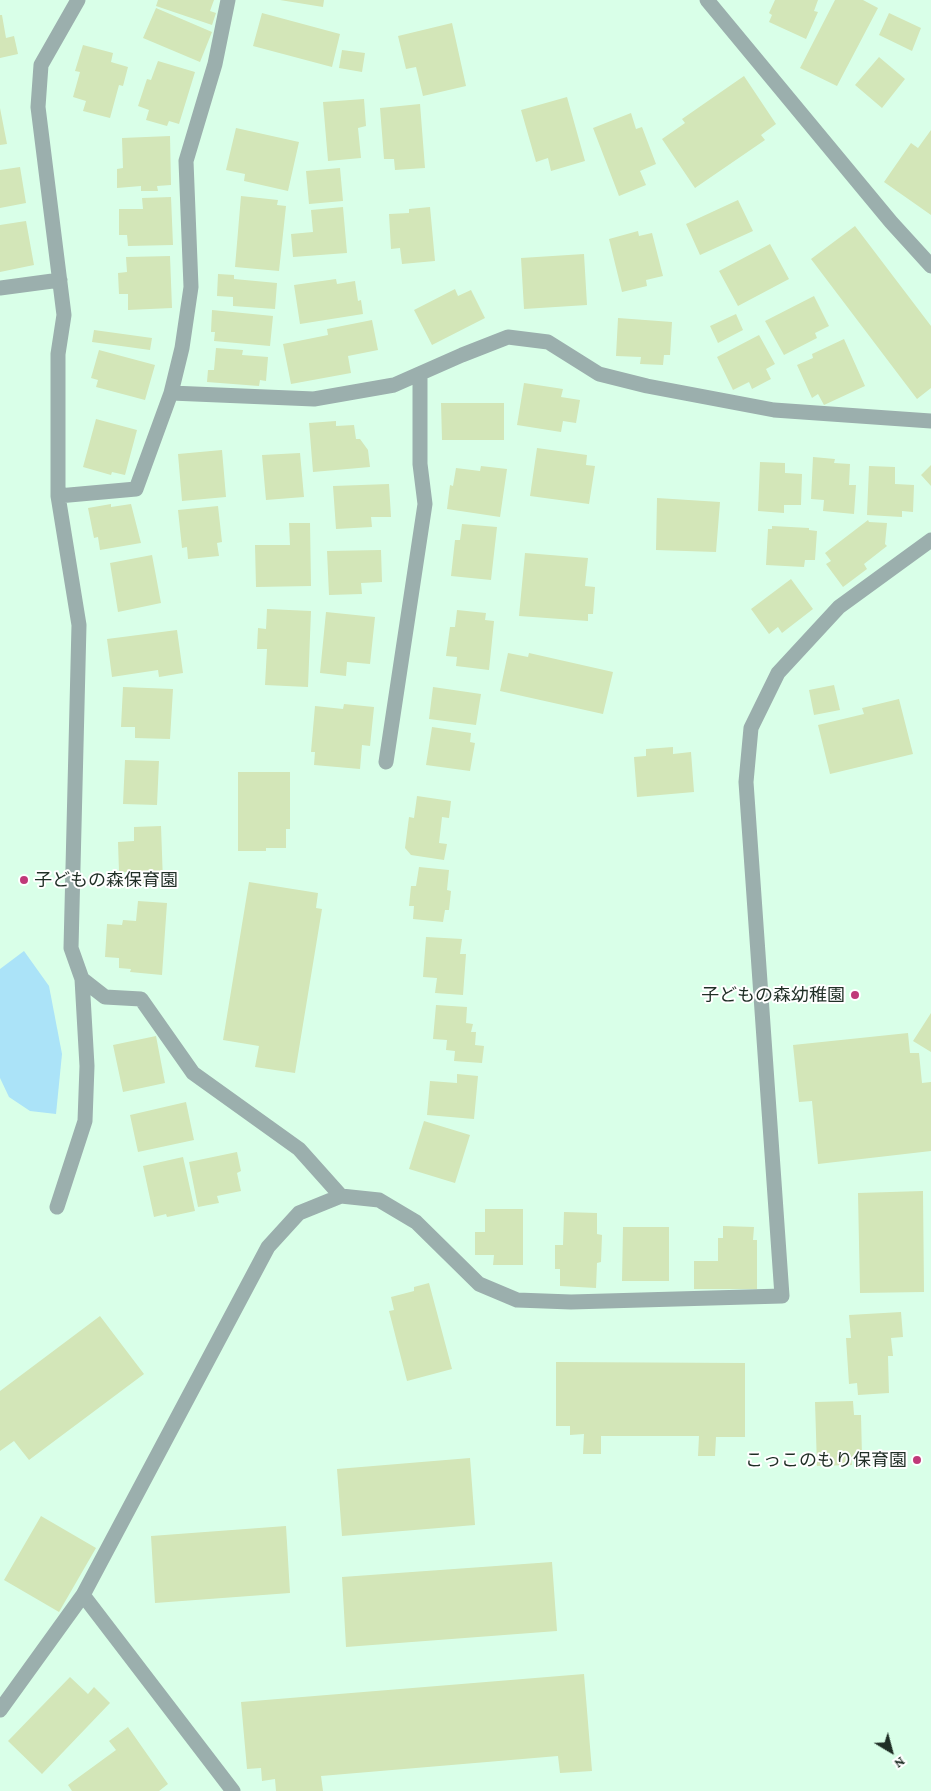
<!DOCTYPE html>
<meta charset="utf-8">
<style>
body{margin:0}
#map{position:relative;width:931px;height:1791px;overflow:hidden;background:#d9ffe8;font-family:"Crimson Pro",serif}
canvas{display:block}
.north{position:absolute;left:866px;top:1726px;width:50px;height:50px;-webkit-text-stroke:4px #fff;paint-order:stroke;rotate:143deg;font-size:14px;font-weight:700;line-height:20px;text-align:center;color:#1f2e25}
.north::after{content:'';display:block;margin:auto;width:18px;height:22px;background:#1f2e25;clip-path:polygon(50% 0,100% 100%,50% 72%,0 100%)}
</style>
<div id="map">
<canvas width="931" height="1791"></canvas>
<div class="north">N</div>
</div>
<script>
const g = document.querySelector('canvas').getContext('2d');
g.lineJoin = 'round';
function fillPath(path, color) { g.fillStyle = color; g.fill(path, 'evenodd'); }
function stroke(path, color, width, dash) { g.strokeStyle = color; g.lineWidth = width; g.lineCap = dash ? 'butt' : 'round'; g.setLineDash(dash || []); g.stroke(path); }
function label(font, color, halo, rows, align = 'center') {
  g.font = font + ' "Crimson Pro","Noto Sans JP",serif'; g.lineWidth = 4; g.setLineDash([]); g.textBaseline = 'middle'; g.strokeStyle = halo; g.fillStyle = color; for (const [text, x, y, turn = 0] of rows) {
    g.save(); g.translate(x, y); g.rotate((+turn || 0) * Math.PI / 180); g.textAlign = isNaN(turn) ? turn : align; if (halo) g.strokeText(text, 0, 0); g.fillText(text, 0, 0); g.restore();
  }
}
const water = new Path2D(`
 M 24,951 L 49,986 L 62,1054 L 56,1114 L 30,1111 L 9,1097 L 0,1078 L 0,969 Z`);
const building = new Path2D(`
 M 158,0 L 214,0 L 210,11 L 216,13 L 212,25 L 156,6 Z
 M 280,0 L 324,0 L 323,7 Z
 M 775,0 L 818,0 L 814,11 L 818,12 L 806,39 L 769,22 L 772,15 L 769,13 Z
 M 835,0 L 863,0 L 878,8 L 837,86 L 800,68 Z
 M 156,8 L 212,32 L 200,62 L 143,38 Z
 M 262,13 L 340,34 L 332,67 L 253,46 Z
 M 889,13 L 921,28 L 912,51 L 879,35 Z
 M 0,15 L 2,15 L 6,38 L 14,36 L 18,54 L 0,58 Z
 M 452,23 L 466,86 L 423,96 L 416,67 L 406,69 L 398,36 Z
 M 83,45 L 113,53 L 111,62 L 128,67 L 123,86 L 119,85 L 110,118 L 83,111 L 86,101 L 73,97 L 80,72 L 75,71 Z
 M 342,50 L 365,53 L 362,72 L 339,68 Z
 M 879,57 L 905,79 L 882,108 L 855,85 Z
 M 158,61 L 195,72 L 179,124 L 169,121 L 167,126 L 146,120 L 149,110 L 138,106 L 147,79 L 151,80 Z
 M 744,76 L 776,124 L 761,135 L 765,140 L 695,188 L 662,139 L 685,123 L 682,119 Z
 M 567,97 L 585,161 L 551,171 L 548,158 L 536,162 L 521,110 Z
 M 364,99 L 366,126 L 358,128 L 361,158 L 328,161 L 323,102 Z
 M 420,104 L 425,168 L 395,170 L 394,159 L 384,159 L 380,108 Z
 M 0,108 L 7,144 L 0,145 Z
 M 631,113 L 636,129 L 642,127 L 656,164 L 640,171 L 646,185 L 619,196 L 593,128 Z
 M 236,128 L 299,142 L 288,191 L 244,181 L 245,174 L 226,170 Z
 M 931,130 L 931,215 L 884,182 L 911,143 L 918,148 Z
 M 170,136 L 171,185 L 157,186 L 158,191 L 141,191 L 141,186 L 117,188 L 117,169 L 123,168 L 122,138 Z
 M 20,167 L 26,203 L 0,208 L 0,170 Z
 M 340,168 L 343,201 L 309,204 L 306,171 Z
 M 241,196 L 278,200 L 277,205 L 286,206 L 279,271 L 235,267 Z
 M 171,197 L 173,245 L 128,246 L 127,235 L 119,235 L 119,209 L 143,209 L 142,198 Z
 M 738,200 L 753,231 L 700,255 L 686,224 Z
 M 343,207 L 347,253 L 293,257 L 291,234 L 313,232 L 311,210 Z
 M 430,207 L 435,261 L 402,264 L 400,248 L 391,249 L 389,214 L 409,213 L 409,209 Z
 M 26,221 L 34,265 L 0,272 L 0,225 Z
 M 855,226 L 931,326 L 931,388 L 917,399 L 811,259 Z
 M 638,231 L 639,236 L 652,233 L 663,276 L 646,280 L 647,286 L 622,292 L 609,239 Z
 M 770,244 L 789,279 L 738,306 L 719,271 Z
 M 584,254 L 587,305 L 524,309 L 521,258 Z
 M 170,256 L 172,308 L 128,310 L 128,294 L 119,294 L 118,273 L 127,272 L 126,257 Z
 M 218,274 L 234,275 L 234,279 L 277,283 L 275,309 L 233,306 L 233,297 L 217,296 Z
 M 336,279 L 337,284 L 355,281 L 358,301 L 361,300 L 363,314 L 300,324 L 294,285 Z
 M 455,289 L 458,296 L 471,290 L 485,318 L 432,345 L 414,310 Z
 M 814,296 L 829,326 L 815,333 L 817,338 L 784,355 L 765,321 Z
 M 212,310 L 273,316 L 270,346 L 214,341 L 215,332 L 211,332 Z
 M 736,314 L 743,330 L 718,343 L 710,326 Z
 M 618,318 L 672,322 L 670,355 L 664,355 L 663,365 L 640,364 L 641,357 L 616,356 Z
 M 372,320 L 378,350 L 348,356 L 351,373 L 291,384 L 283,344 L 328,335 L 327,329 Z
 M 94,330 L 152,338 L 150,350 L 92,342 Z
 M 759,335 L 775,364 L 766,369 L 771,379 L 752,389 L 749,382 L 733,390 L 717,357 Z
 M 844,339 L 865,386 L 824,405 L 818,394 L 812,398 L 797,365 L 813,358 L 812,354 Z
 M 216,348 L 243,350 L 242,355 L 268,357 L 266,381 L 260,380 L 259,386 L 207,382 L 208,370 L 214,370 Z
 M 99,350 L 155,365 L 145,400 L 96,387 L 98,380 L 91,378 Z
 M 524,383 L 563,389 L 561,397 L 580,400 L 576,423 L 563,421 L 561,432 L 517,425 Z
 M 441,403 L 504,403 L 504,440 L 442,440 Z
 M 96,419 L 137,430 L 125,475 L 112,472 L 111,475 L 83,467 Z
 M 336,421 L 336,426 L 354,425 L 356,439 L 360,439 L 368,450 L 370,467 L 313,472 L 309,423 Z
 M 537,448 L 587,455 L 586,465 L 595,466 L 589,504 L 530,496 Z
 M 222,450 L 226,497 L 182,501 L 178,454 Z
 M 300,453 L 304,497 L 266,500 L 262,455 Z
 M 813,457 L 835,459 L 834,463 L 850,464 L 849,485 L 856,485 L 854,514 L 823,511 L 824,500 L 811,499 Z
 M 760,462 L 785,463 L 785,473 L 802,474 L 801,505 L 784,505 L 784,513 L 758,511 Z
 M 931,465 L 931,486 L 921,475 Z
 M 481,466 L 507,469 L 500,517 L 447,509 L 450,485 L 453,486 L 456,468 L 480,471 Z
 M 869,466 L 895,467 L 895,484 L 914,485 L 913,512 L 902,511 L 902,517 L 867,515 Z
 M 389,484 L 391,517 L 371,517 L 372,527 L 336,529 L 333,486 Z
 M 657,498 L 720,502 L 716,552 L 656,550 Z
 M 111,504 L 111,507 L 131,504 L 141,543 L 100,550 L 98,537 L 94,538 L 88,508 Z
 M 218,506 L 222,542 L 217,543 L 219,556 L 188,559 L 187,547 L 182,548 L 178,510 Z
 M 868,520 L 869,522 L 887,523 L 885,544 L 887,546 L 864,564 L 867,569 L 843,587 L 826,564 L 831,561 L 825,553 Z
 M 289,523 L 310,523 L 311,586 L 256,587 L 255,545 L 290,545 Z
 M 462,524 L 497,527 L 491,580 L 451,576 L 455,540 L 460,540 Z
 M 772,526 L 809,528 L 809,530 L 817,531 L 815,560 L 805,560 L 804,567 L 766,565 L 768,529 L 772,529 Z
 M 381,550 L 382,582 L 361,583 L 362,594 L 329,595 L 327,551 Z
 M 525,553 L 588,558 L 585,586 L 595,587 L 593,614 L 588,614 L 588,621 L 519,616 Z
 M 152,555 L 161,603 L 118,612 L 110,563 Z
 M 791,579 L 813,609 L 782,633 L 778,627 L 769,634 L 751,609 Z
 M 267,609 L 311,611 L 308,687 L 265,685 L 267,649 L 257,649 L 258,628 L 266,629 Z
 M 457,610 L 486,613 L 485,620 L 494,621 L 489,670 L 456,666 L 457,657 L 446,656 L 450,627 L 455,627 Z
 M 326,612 L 375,617 L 370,664 L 347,662 L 346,676 L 320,673 Z
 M 177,630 L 183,673 L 159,677 L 158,670 L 112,677 L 107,639 Z
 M 508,653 L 528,657 L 529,653 L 613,672 L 603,714 L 500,691 Z
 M 834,685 L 840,710 L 814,715 L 809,690 Z
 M 123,687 L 173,689 L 170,739 L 135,738 L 135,727 L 121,727 Z
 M 433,687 L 481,694 L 476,725 L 429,719 Z
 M 899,699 L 913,754 L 830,774 L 818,725 L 864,714 L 862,708 Z
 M 344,704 L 374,707 L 370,746 L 362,745 L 360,769 L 314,765 L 315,752 L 311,752 L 315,706 L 343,709 Z
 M 432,727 L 471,733 L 470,742 L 475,743 L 470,771 L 426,765 Z
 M 673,747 L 673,754 L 691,752 L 694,792 L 637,797 L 634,757 L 646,756 L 646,749 Z
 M 125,760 L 159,761 L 157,805 L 123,804 Z
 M 238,772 L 290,772 L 290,829 L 286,829 L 286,848 L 266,848 L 266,851 L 238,851 Z
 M 417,796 L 451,801 L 449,818 L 442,817 L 439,843 L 447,844 L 444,860 L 411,855 L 405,848 L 409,817 L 414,818 Z
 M 161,826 L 163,882 L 139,883 L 138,872 L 119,872 L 118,842 L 134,841 L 134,827 Z
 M 419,867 L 449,870 L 447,890 L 451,891 L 449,910 L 445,910 L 443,922 L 413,919 L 414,906 L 409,906 L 411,886 L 416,886 Z
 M 249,882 L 318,893 L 316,908 L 322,909 L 295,1073 L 255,1067 L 259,1046 L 223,1040 Z
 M 138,901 L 167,903 L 162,975 L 130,972 L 131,969 L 119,968 L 119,958 L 105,957 L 107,924 L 122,925 L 123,920 L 136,921 Z
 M 426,937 L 462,939 L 460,954 L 466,954 L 463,995 L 435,993 L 437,978 L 423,977 Z
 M 436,1005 L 467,1007 L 466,1023 L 473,1024 L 471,1032 L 476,1032 L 475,1045 L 484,1046 L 482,1063 L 454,1061 L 455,1051 L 446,1050 L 447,1040 L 433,1039 Z
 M 931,1013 L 931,1052 L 913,1041 Z
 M 908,1033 L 910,1053 L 919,1053 L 922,1083 L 931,1082 L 931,1151 L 818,1164 L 812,1101 L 799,1102 L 793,1045 Z
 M 156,1036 L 165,1083 L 123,1092 L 113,1045 Z
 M 457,1074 L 478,1076 L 474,1119 L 427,1115 L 430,1081 L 457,1083 Z
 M 186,1102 L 194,1140 L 138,1152 L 130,1115 Z
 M 424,1121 L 470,1135 L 455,1183 L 409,1169 Z
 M 237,1152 L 241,1171 L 237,1173 L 241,1191 L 217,1196 L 219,1203 L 198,1207 L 189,1162 Z
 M 183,1157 L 195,1211 L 167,1217 L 166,1214 L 154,1217 L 143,1166 Z
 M 923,1191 L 924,1292 L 860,1293 L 858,1193 Z
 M 485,1209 L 523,1209 L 523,1265 L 493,1265 L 494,1255 L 475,1255 L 475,1232 L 485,1232 Z
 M 564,1212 L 597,1213 L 597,1234 L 602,1235 L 601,1262 L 597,1263 L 596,1288 L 560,1286 L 560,1269 L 555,1269 L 555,1245 L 563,1245 Z
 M 723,1226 L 754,1227 L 753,1240 L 757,1240 L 757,1289 L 694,1289 L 694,1261 L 718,1261 L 718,1238 L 723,1238 Z
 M 623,1227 L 669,1227 L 669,1281 L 622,1281 Z
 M 429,1283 L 452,1369 L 407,1381 L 389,1311 L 394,1310 L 391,1297 L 414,1291 L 414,1287 Z
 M 901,1312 L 903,1337 L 891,1338 L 893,1356 L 888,1356 L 889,1393 L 858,1395 L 857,1383 L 849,1384 L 846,1338 L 851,1338 L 849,1315 Z
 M 100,1316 L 144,1374 L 29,1460 L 14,1441 L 0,1451 L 0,1391 Z
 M 556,1362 L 745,1363 L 745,1437 L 716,1437 L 715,1456 L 698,1456 L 699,1436 L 601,1436 L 601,1454 L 583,1454 L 584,1434 L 570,1435 L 570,1426 L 556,1426 Z
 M 853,1401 L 854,1415 L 861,1415 L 862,1457 L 851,1457 L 852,1465 L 817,1466 L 815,1402 Z
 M 470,1458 L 475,1525 L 342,1536 L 337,1469 Z
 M 41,1516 L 96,1548 L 59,1612 L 4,1580 Z
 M 286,1526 L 290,1593 L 155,1603 L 151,1536 Z
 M 552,1562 L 557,1631 L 346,1647 L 342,1577 Z
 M 584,1674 L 592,1771 L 560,1773 L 558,1756 L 321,1776 L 323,1791 L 276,1791 L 275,1779 L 262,1781 L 261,1768 L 247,1769 L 241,1702 Z
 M 70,1677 L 88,1694 L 94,1687 L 110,1703 L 42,1774 L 8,1741 Z
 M 128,1727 L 168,1784 L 159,1791 L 72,1791 L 68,1785 L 116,1750 L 109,1741 Z`);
const minor = new Path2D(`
 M 707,0 L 891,222 L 931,266
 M 0,288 L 60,280
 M 171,393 L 314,399 L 394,385 L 462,355 L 508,337 L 548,342 L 599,374 L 647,386 L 774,410 L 931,421
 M 58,496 L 136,489 L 171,393 L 182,348 L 191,287 L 186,161 L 215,64 L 228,0
 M 386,762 L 425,504 L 420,464 L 420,374
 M 82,979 L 105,997 L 141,999 L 193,1073 L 299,1149 L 341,1196
 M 57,1207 L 85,1121 L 87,1066 L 82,979 L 71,948 L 79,625 L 58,496 L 58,354 L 64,315 L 38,107 L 41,65 L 78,0
 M 83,1595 L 233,1791
 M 0,1710 L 83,1595 L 268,1247 L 299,1213 L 341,1196 L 379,1200 L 416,1222 L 479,1284 L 517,1300 L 571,1302 L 782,1296 L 746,782 L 751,728 L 778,673 L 839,607 L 931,540`);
const markers = [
 [24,880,5,"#c03979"],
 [855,995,5,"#c03979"],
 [917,1460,5,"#c03979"]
];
const poiNames = [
 ["子どもの森保育園",34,880,"left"],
 ["子どもの森幼稚園",845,995],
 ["こっこのもり保育園",907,1460]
];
fillPath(water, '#abe3f8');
fillPath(building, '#d3e6b8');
stroke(minor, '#9bafad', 15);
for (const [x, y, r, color] of markers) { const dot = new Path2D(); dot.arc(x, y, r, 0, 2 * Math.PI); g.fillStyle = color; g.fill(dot); stroke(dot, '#fff', 2); }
label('18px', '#1f2e25', '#fff', poiNames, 'right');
</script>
